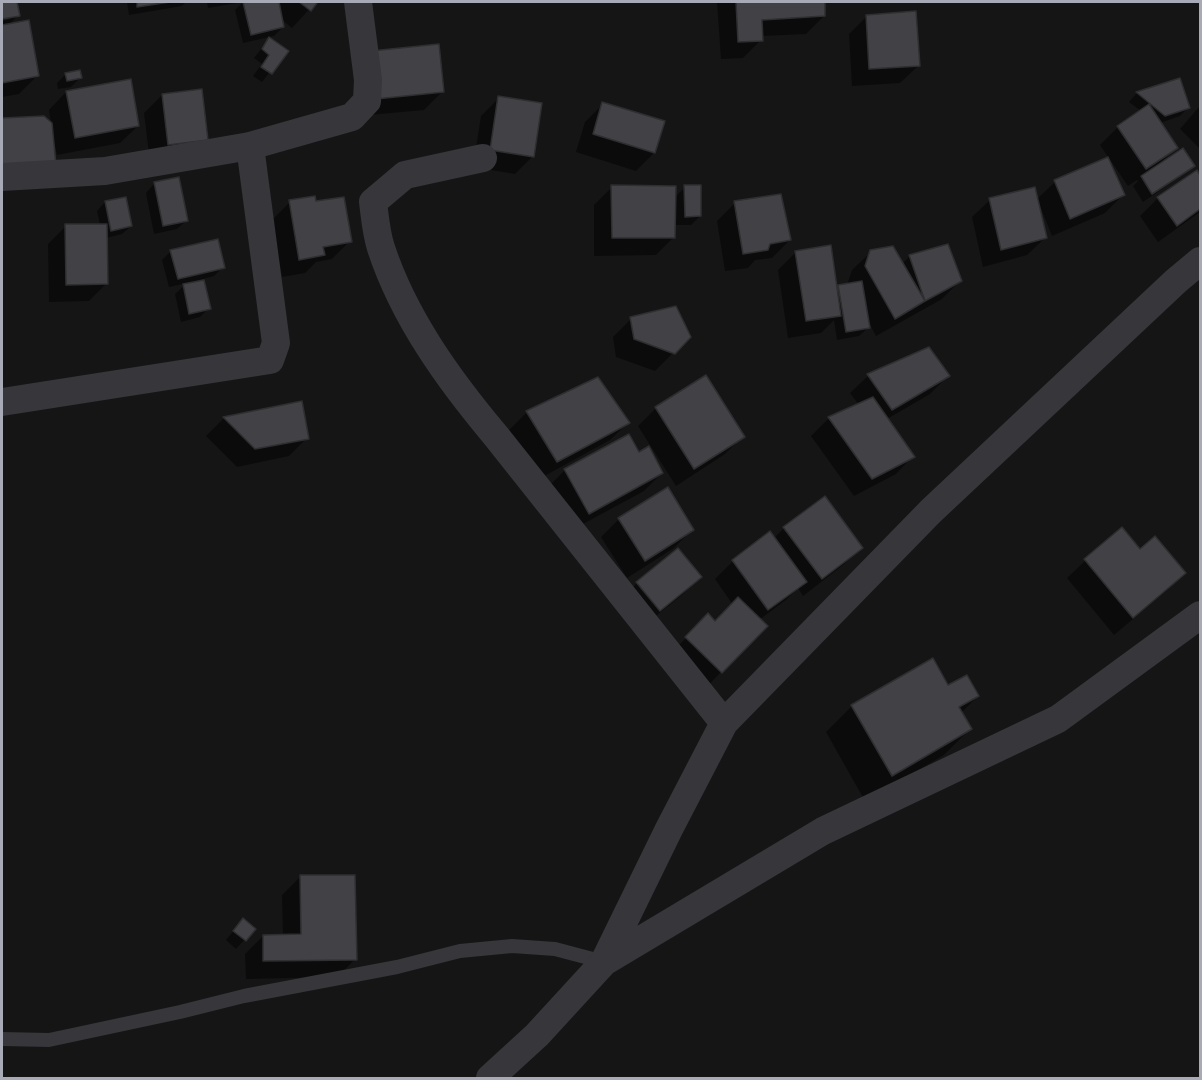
<!DOCTYPE html>
<style>
body{margin:0}
#map{position:relative;width:1202px;height:1080px;overflow:hidden;background:#151516;font-family:"Roboto Condensed",sans-serif}
canvas{display:block}
.frame{position:absolute;inset:0;border:3px solid #a8abb5;pointer-events:none}
</style>
<div id="map">
<canvas width="1202" height="1080"></canvas>
<div class="frame"></div>
</div>
<script>
const g = document.querySelector('canvas').getContext('2d');
g.lineJoin = 'round';
function fillPath(path, color) { g.fillStyle = color; g.fill(path, 'evenodd'); }
function stroke(path, color, width, dash) { g.strokeStyle = color; g.lineWidth = width; g.lineCap = dash ? 'butt' : 'round'; g.setLineDash(dash || []); g.stroke(path); }
const shadow = new Path2D(`
 M 2,2 L 16,2 L 18,15 L 9,25 L 37,76 L 19,94 L 2,97 L 2,21 L 10,19 L 10,16 L 2,18 Z
 M 127,2 L 186,2 L 182,6 L 129,15 Z
 M 207,2 L 316,2 L 292,28 L 281,19 L 283,27 L 274,36 L 243,43 L 235,10 L 243,2 L 208,8 Z
 M 717,2 L 823,2 L 824,16 L 806,34 L 761,36 L 761,40 L 743,58 L 721,59 Z
 M 867,16 L 918,66 L 900,83 L 852,86 L 849,34 Z
 M 269,39 L 286,51 L 262,82 L 253,76 L 262,64 L 254,58 Z
 M 354,70 L 442,92 L 424,110 L 358,116 Z
 M 66,74 L 80,78 L 71,87 L 58,89 L 57,83 Z
 M 1180,80 L 1188,108 L 1180,116 L 1160,123 L 1176,148 L 1161,162 L 1193,166 L 1184,174 L 1143,202 L 1133,186 L 1138,181 L 1137,180 L 1128,186 L 1100,145 L 1118,127 L 1141,111 L 1129,102 L 1137,93 Z
 M 66,92 L 138,126 L 120,143 L 57,155 L 54,141 L 52,141 L 2,185 L 2,119 L 44,117 L 51,124 L 49,110 Z
 M 162,95 L 207,140 L 150,162 L 144,113 Z
 M 499,98 L 533,156 L 515,174 L 473,167 L 481,116 Z
 M 603,104 L 663,122 L 654,153 L 636,171 L 576,152 L 585,122 Z
 M 1200,106 L 1200,149 L 1180,129 Z
 M 1196,172 L 1200,178 L 1200,212 L 1158,242 L 1140,216 L 1158,198 Z
 M 1055,182 L 1123,195 L 1105,213 L 1052,236 L 1040,206 L 1038,207 L 1045,238 L 1027,255 L 983,267 L 972,217 L 990,200 L 1036,200 Z
 M 154,184 L 186,221 L 177,229 L 154,234 L 146,193 Z
 M 612,187 L 674,198 L 685,187 L 700,216 L 691,225 L 674,225 L 674,237 L 656,255 L 594,256 L 594,205 Z
 M 105,202 L 131,226 L 122,234 L 106,238 L 107,283 L 89,301 L 49,302 L 48,244 L 66,226 L 100,225 L 97,211 Z
 M 290,202 L 315,203 L 350,241 L 332,259 L 316,262 L 305,273 L 282,277 L 272,220 Z
 M 735,203 L 790,240 L 772,258 L 755,260 L 748,268 L 725,271 L 717,221 Z
 M 171,251 L 223,267 L 214,276 L 196,281 L 209,308 L 200,317 L 181,322 L 175,294 L 187,283 L 169,287 L 162,260 Z
 M 796,252 L 835,290 L 839,286 L 847,285 L 852,270 L 871,252 L 902,264 L 910,256 L 960,281 L 942,299 L 876,336 L 867,319 L 868,328 L 859,336 L 837,340 L 834,320 L 821,333 L 788,338 L 778,270 Z
 M 631,319 L 689,337 L 655,371 L 616,357 L 613,337 Z
 M 868,376 L 948,376 L 930,394 L 887,419 L 913,456 L 896,474 L 854,496 L 811,436 L 829,418 L 859,405 L 850,393 Z
 M 301,403 L 307,438 L 289,456 L 237,467 L 206,436 L 224,418 Z
 M 656,408 L 743,436 L 725,454 L 676,486 L 638,426 Z
 M 527,412 L 628,423 L 610,440 L 539,479 L 509,430 Z
 M 638,454 L 662,473 L 644,491 L 570,531 L 547,488 L 565,470 Z
 M 619,519 L 692,530 L 674,548 L 627,578 L 601,537 Z
 M 784,528 L 861,548 L 843,565 L 803,596 L 798,588 L 787,599 L 759,620 L 721,672 L 704,690 L 668,656 L 708,616 L 715,623 L 733,605 L 715,579 L 733,561 L 770,533 L 774,538 Z
 M 1122,529 L 1140,551 L 1184,573 L 1166,591 L 1114,635 L 1067,578 L 1085,561 Z
 M 700,577 L 682,595 L 641,628 L 620,601 L 637,583 Z
 M 948,687 L 978,696 L 961,713 L 970,729 L 944,755 L 865,801 L 826,732 L 852,706 Z
 M 300,877 L 355,959 L 338,977 L 246,979 L 245,954 L 263,936 L 283,936 L 282,895 Z
 M 235,929 L 254,929 L 236,949 L 226,940 Z`);
const building = new Path2D(`
 M 2,2 L 17,2 L 20,16 L 2,19 Z
 M 137,2 L 170,2 L 137,7 Z
 M 243,2 L 279,2 L 284,27 L 251,35 Z
 M 299,2 L 317,2 L 317,3 L 311,11 Z
 M 736,2 L 825,2 L 825,16 L 762,20 L 763,41 L 738,42 Z
 M 916,11 L 920,66 L 869,69 L 866,15 Z
 M 29,20 L 39,76 L 2,83 L 2,25 Z
 M 269,37 L 289,51 L 272,74 L 261,67 L 269,55 L 262,49 Z
 M 439,44 L 444,92 L 376,99 L 371,51 Z
 M 80,70 L 82,78 L 67,81 L 65,73 Z
 M 1180,78 L 1190,108 L 1165,116 L 1136,92 Z
 M 131,79 L 139,126 L 75,138 L 66,91 Z
 M 202,89 L 208,140 L 168,145 L 162,94 Z
 M 498,96 L 542,103 L 534,157 L 490,150 Z
 M 602,102 L 665,121 L 655,153 L 593,134 Z
 M 1149,104 L 1178,148 L 1146,169 L 1117,126 Z
 M 44,116 L 52,123 L 56,165 L 2,169 L 2,118 Z
 M 1183,148 L 1195,166 L 1152,194 L 1141,176 Z
 M 1108,157 L 1125,195 L 1070,219 L 1054,180 Z
 M 1197,170 L 1200,175 L 1200,209 L 1177,226 L 1157,197 Z
 M 179,177 L 188,221 L 163,226 L 154,182 Z
 M 611,185 L 676,186 L 675,238 L 612,238 Z
 M 684,185 L 701,185 L 701,216 L 685,217 Z
 M 1035,187 L 1047,238 L 1001,250 L 989,198 Z
 M 781,194 L 791,240 L 770,244 L 768,250 L 743,254 L 734,201 Z
 M 315,196 L 316,201 L 344,197 L 352,242 L 323,247 L 325,255 L 299,260 L 289,200 Z
 M 126,197 L 132,226 L 111,231 L 105,201 Z
 M 65,224 L 107,224 L 108,284 L 66,285 Z
 M 218,239 L 225,268 L 178,279 L 170,250 Z
 M 948,244 L 962,281 L 925,301 L 909,255 Z
 M 831,245 L 841,316 L 806,321 L 795,251 Z
 M 893,246 L 925,301 L 895,319 L 865,266 L 870,250 Z
 M 204,280 L 211,309 L 189,314 L 183,284 Z
 M 862,281 L 870,328 L 846,332 L 838,285 Z
 M 676,306 L 691,337 L 675,354 L 634,339 L 630,317 Z
 M 929,347 L 950,376 L 892,410 L 867,374 Z
 M 706,375 L 745,437 L 694,469 L 655,407 Z
 M 598,377 L 630,423 L 557,462 L 526,411 Z
 M 873,397 L 915,457 L 872,479 L 828,417 Z
 M 302,401 L 309,439 L 255,449 L 223,417 Z
 M 629,434 L 639,452 L 649,446 L 663,473 L 589,514 L 564,469 Z
 M 668,487 L 694,530 L 645,561 L 618,518 Z
 M 825,496 L 863,548 L 822,579 L 783,527 Z
 M 1122,527 L 1140,549 L 1155,536 L 1186,573 L 1133,618 L 1084,559 Z
 M 770,531 L 807,582 L 768,610 L 732,560 Z
 M 678,548 L 702,577 L 660,611 L 636,582 Z
 M 738,597 L 768,626 L 722,673 L 685,637 L 708,613 L 715,621 Z
 M 933,658 L 948,685 L 967,675 L 979,696 L 959,707 L 972,729 L 892,776 L 851,705 Z
 M 300,875 L 355,875 L 357,960 L 263,961 L 263,935 L 301,934 Z
 M 243,918 L 256,929 L 246,941 L 233,931 Z`);
const service = new Path2D(`
 M 2,1039 L 49,1040 L 180,1012 L 244,996 L 397,967 L 460,951 L 512,946 L 555,949 L 604,962`);
const minor = new Path2D(`
 M 483,158 L 405,175 L 373,202 C 375,217 376,233 381,248 C 404,318 449,380 496,436 L 724,723
 M 2,177 L 105,171 L 250,146 L 352,117 L 367,101 L 368,80 L 358,2
 M 2,402 L 270,360 L 276,343 L 250,146
 M 604,962 L 669,829 L 724,723 L 931,511 L 1176,281 L 1200,261
 M 490,1078 L 537,1035 L 604,962 L 823,831 L 1058,719 L 1200,615`);
fillPath(shadow, '#0007');
fillPath(building, '#424246');
stroke(building, '#2f2f32', 1.5);
stroke(service, '#36363b', 14);
stroke(minor, '#36363b', 28);
</script>
